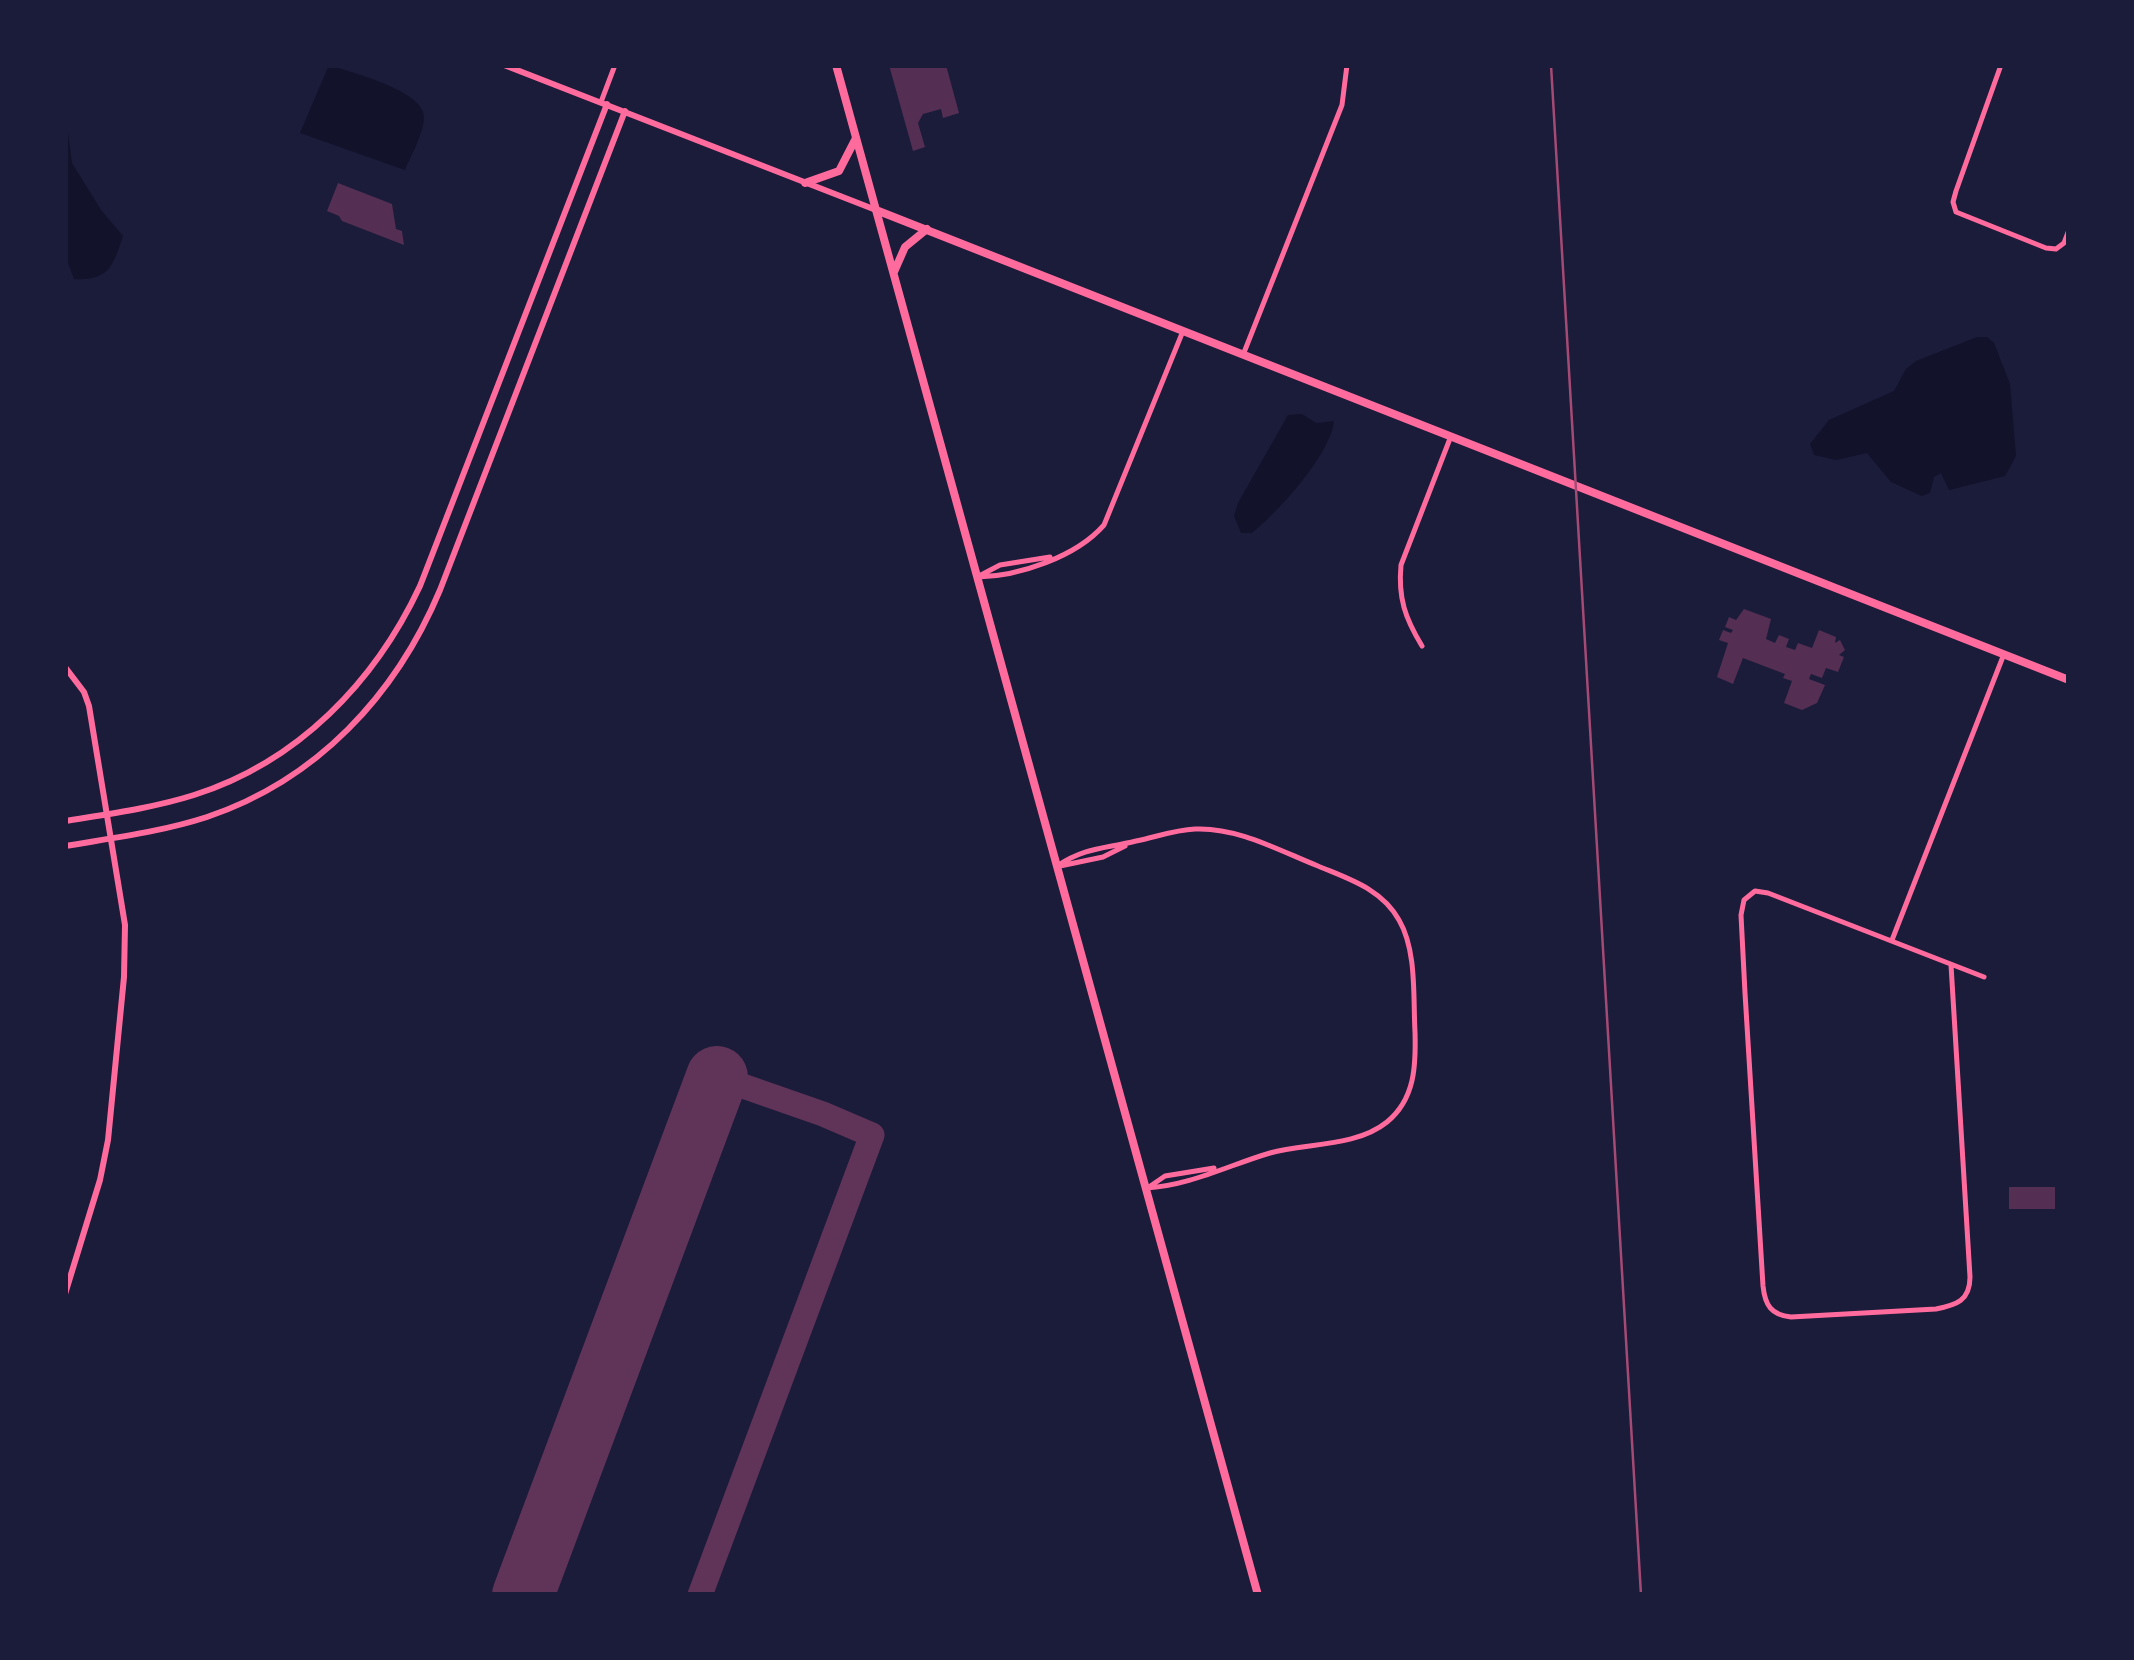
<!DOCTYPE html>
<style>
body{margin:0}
#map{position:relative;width:2134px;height:1660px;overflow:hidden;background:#1b1b3a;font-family:"Exo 2",sans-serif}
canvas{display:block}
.frame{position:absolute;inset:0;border:68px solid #1b1b3a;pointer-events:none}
</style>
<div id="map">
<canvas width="2134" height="1660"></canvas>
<div class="frame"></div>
</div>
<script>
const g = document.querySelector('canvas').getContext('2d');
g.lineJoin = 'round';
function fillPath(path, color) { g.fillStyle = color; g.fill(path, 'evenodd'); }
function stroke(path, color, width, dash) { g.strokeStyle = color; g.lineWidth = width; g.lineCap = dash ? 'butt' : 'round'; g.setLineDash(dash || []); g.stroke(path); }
const water = new Path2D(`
 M 329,65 C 349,72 424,90 424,117 C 424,133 411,155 405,170 L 300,133 Z
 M 65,110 L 72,163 L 101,210 L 123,236 C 113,266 109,281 74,279 L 65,255 Z
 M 1977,337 L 1987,337 L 1994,343 L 2010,384 L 2016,456 L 2005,476 L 1949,490 L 1941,473 L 1934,477 L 1930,493 L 1922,496 L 1891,482 L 1867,453 L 1836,460 L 1814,455 L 1810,444 L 1829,420 L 1894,391 L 1906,369 L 1916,361 Z
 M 1302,414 L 1316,423 L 1334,421 C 1331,454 1278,512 1252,533 L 1241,533 L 1234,516 L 1238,503 L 1288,415 Z`);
const taxiway = new Path2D(`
 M 700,1595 L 872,1135 L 823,1114 L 717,1077`);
const runway = new Path2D(`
 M 523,1595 L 717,1077`);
const building = new Path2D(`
 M 889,65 L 946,65 L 959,113 L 943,118 L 941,109 L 923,114 L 918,123 L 925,147 L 913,151 Z
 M 338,183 L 392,204 L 396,229 L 402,231 L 404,245 L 342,221 L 339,216 L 327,211 Z
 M 1744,609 L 1771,619 L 1766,639 L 1775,643 L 1779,635 L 1789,639 L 1786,647 L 1795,650 L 1798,643 L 1812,648 L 1819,630 L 1836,637 L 1835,643 L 1840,640 L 1845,650 L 1839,655 L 1844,657 L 1838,672 L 1826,668 L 1822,678 L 1811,674 L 1809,679 L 1825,685 L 1817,703 L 1802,710 L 1784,703 L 1792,681 L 1783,678 L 1785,674 L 1743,658 L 1733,684 L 1717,677 L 1728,643 L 1719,640 L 1723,630 L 1731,633 L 1733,630 L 1725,627 L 1729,617 L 1736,620 Z
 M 2009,1187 L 2055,1187 L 2055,1209 L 2009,1209 Z`);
const minor = new Path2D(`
 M 2001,65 L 1956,191 L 1953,202 L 1956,212 L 2046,248 L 2056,249 L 2064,243 L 2069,230
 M 601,102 L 615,65
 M 1243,355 L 1342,105 L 1347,65
 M 979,576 L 1000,565 L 1050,557
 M 978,577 C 1019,576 1076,557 1104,525 L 1183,331
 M 1422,646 C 1405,618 1398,598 1401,565 L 1451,436
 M 1057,866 C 1086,847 1104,849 1136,841 C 1156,837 1174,830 1195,829 C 1238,827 1280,851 1318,866 C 1349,879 1382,889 1399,920 C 1417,951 1413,997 1415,1032 C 1416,1066 1415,1099 1387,1122 C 1356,1147 1307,1143 1270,1153 C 1229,1165 1189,1186 1146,1188
 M 1060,866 L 1103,857 L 1125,846
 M 1892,940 L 2004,654
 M 1951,965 L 1970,1277 C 1970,1301 1956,1305 1936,1309 L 1791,1317 C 1771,1315 1765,1305 1763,1286 L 1745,993 L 1741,915 L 1744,900 L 1755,891 L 1768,893 L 1984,977
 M 1149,1187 L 1165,1176 L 1214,1168`);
const tertiary = new Path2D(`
 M 65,667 L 84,692 L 89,706 L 125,925 L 124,977 L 108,1140 L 100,1180 L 65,1294`);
const secondary = new Path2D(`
 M 504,65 L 876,210
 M 65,821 C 108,814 153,808 194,795 C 298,762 375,682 420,586 L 607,104
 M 65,846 C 112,838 161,832 207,817 C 317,780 396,695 440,590 L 625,111`);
const primary = new Path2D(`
 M 836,65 L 1258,1595
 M 805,183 L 839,171 L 856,138
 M 876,210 L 2069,680
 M 894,272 L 905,247 L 927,229`);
const rail = new Path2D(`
 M 1551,65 L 1641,1595`);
fillPath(water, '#12122b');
stroke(taxiway, '#603358', 25);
stroke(runway, '#603358', 62);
fillPath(building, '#542f53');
stroke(minor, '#ff6b9d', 5);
stroke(tertiary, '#ff6b9d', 6);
stroke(secondary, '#ff6b9d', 6);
stroke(primary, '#ff6b9d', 8);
stroke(rail, '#a44b75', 2.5);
</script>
